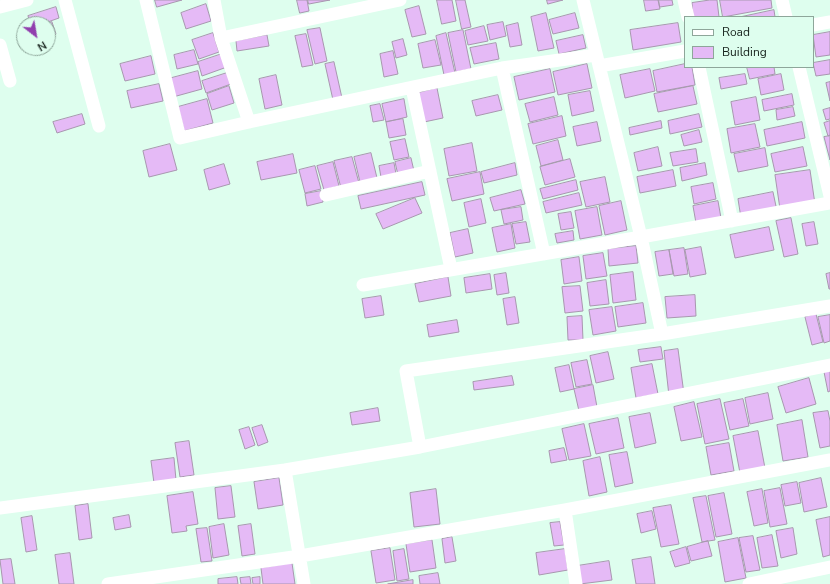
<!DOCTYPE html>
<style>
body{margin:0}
#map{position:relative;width:830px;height:584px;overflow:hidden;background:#defeee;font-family:"Nunito Sans",sans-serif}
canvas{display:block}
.legend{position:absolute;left:684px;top:16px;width:130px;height:52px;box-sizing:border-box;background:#defeee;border:1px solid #8ea69a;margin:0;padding:5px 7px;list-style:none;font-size:12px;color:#16221c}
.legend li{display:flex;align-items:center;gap:8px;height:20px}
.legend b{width:20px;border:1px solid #8ea69a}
.north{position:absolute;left:16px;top:16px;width:40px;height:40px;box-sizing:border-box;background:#defeee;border:1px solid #8ea69a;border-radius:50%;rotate:149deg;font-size:11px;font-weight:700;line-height:16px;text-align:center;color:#16221c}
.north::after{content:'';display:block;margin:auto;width:14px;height:18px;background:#913fae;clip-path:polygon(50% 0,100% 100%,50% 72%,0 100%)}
</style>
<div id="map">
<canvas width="830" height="584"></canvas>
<ul class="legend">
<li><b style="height:5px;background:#fff"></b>Road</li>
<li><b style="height:11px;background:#e5baf6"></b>Building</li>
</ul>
<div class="north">N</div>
</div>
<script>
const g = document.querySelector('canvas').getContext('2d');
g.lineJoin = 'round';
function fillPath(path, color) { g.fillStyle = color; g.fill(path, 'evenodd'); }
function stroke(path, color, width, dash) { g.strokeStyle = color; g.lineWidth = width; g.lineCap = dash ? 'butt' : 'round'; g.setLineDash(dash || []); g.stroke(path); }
const building = new Path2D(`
 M 155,0 L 182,0 L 157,7 Z
 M 297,0 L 307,0 L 309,11 L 300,13 Z
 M 308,0 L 330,0 L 309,4 Z
 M 437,0 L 452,0 L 456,21 L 442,24 Z
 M 456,0 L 465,0 L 471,27 L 462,29 Z
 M 547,0 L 563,0 L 548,4 Z
 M 644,0 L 658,0 L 660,9 L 646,11 Z
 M 659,0 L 672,0 L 673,5 L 660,7 Z
 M 710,0 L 717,0 L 719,17 L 693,17 L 692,3 Z
 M 720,0 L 771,0 L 772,8 L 723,17 Z
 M 206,4 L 211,21 L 186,29 L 181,13 Z
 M 419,6 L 426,34 L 412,37 L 405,10 Z
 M 56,7 L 59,18 L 42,24 L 31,24 L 28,16 Z
 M 774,10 L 775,17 L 740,17 Z
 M 546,13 L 554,48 L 538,51 L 531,17 Z
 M 575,13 L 579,28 L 553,34 L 549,20 Z
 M 52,22 L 56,34 L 48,37 L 48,24 L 46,24 Z
 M 503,22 L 506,36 L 490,40 L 487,25 Z
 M 518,23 L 522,45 L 510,47 L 506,26 Z
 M 678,23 L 681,42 L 633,50 L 630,30 Z
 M 484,26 L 488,41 L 468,45 L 465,31 Z
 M 320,28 L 327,61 L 315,64 L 307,30 Z
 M 463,30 L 471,69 L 456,72 L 448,33 Z
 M 830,32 L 830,55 L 816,57 L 813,35 Z
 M 213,33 L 219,52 L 199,59 L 192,40 Z
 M 446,33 L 455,73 L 444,75 L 436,36 Z
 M 306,34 L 313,65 L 302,67 L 295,36 Z
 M 267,35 L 269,46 L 237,51 L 236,41 Z
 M 583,35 L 586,48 L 559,54 L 556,41 Z
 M 403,39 L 407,55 L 396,58 L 392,42 Z
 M 435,40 L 441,65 L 423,68 L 418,44 Z
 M 496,43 L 499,59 L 474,64 L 470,48 Z
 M 194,50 L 198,64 L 177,69 L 174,55 Z
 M 393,51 L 398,74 L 384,77 L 380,54 Z
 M 222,54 L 227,67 L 202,76 L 198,62 Z
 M 151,56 L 155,74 L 125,81 L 120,64 Z
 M 830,60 L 830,74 L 816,76 L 813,63 Z
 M 334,62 L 342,98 L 333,100 L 325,64 Z
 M 587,64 L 592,88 L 558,95 L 553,72 Z
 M 685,64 L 685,67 L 692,67 L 695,85 L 657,92 L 653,71 Z
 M 747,67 L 774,67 L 775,74 L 750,79 Z
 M 550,69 L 555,92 L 519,100 L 514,77 Z
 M 650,69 L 655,91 L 625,98 L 620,75 Z
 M 198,71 L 202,89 L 173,97 L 168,79 Z
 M 227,73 L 231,84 L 206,93 L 202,81 Z
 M 745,74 L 747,84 L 721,89 L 719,78 Z
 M 781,74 L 784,90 L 761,95 L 758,79 Z
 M 276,75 L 282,105 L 265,109 L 259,79 Z
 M 830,82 L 830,101 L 826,83 Z
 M 159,84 L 163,101 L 131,108 L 127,91 Z
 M 229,86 L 234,103 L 212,110 L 207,94 Z
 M 693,86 L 697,104 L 658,112 L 654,94 Z
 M 437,88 L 443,118 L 424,122 L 418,93 Z
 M 590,91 L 594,111 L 572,116 L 568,95 Z
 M 792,94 L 794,105 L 764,111 L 762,100 Z
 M 498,95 L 502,110 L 476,116 L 472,101 Z
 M 554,97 L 558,115 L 530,122 L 525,104 Z
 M 756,97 L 760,120 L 735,125 L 731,102 Z
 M 207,99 L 213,123 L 184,131 L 178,107 Z
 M 404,99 L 407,117 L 386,122 L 382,104 Z
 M 380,104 L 384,120 L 373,122 L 370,106 Z
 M 793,107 L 795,116 L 777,120 L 776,110 Z
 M 830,108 L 830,119 L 826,120 L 823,110 Z
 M 82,114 L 85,124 L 57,133 L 53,122 Z
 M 699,114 L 702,127 L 670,134 L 668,121 Z
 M 562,116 L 566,136 L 533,144 L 528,124 Z
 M 403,119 L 406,135 L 389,138 L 386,122 Z
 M 661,121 L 662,128 L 630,135 L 629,128 Z
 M 830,121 L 830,135 L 828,136 L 824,123 Z
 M 597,122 L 601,141 L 577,146 L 573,127 Z
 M 802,122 L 805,138 L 767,146 L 764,130 Z
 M 755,124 L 760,147 L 731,153 L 727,129 Z
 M 699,130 L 702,142 L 684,146 L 681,135 Z
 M 830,136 L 830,160 L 824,137 Z
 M 405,139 L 409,157 L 394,160 L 390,142 Z
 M 558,140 L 563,160 L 541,166 L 536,146 Z
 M 472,143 L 477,171 L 449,176 L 444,149 Z
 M 170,144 L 177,170 L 149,177 L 143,151 Z
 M 658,147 L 662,166 L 638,171 L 634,153 Z
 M 803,147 L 807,166 L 775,172 L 771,154 Z
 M 765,148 L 768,166 L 738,172 L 734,154 Z
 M 696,149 L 698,162 L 673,166 L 670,153 Z
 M 371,153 L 377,178 L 360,182 L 354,157 Z
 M 293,154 L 297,173 L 261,180 L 257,162 Z
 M 352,157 L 359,183 L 341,188 L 334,161 Z
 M 411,158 L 414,171 L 398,175 L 395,162 Z
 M 570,159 L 575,177 L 545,185 L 540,167 Z
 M 333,162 L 339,186 L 324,190 L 317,166 Z
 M 394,163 L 396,174 L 381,177 L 379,166 Z
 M 515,163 L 517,175 L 484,183 L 481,172 Z
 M 705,163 L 707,175 L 682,181 L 680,168 Z
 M 224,164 L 230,184 L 209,190 L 204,170 Z
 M 315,166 L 321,189 L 305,193 L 299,170 Z
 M 673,170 L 676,186 L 640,193 L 637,177 Z
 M 810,170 L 815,204 L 780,209 L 775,175 Z
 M 480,172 L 484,194 L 452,201 L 447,179 Z
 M 605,177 L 610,202 L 586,207 L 580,182 Z
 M 576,180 L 578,190 L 543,199 L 540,189 Z
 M 422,182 L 425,195 L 361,209 L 358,196 Z
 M 713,183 L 716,199 L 694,204 L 691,187 Z
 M 521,190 L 525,204 L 494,211 L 490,198 Z
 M 321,191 L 323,202 L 307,206 L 305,194 Z
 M 773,192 L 777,211 L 741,218 L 738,199 Z
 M 579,193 L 582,205 L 546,213 L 543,202 Z
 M 415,198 L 422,213 L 383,229 L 376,214 Z
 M 481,199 L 486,223 L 469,227 L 464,203 Z
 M 621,201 L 627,230 L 605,235 L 599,206 Z
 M 718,201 L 721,218 L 696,223 L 693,206 Z
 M 521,207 L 523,220 L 504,224 L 501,210 Z
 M 597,207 L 602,235 L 580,239 L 575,211 Z
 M 571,212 L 574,228 L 561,230 L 558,214 Z
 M 791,218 L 798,254 L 784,257 L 776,221 Z
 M 526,222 L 530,242 L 516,244 L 512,224 Z
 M 814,222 L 818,244 L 806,246 L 802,224 Z
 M 511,224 L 515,248 L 497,252 L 492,228 Z
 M 769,227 L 774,250 L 735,258 L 730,235 Z
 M 468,229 L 473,253 L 455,257 L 450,233 Z
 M 573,231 L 574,240 L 557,243 L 555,234 Z
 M 636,246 L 638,263 L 609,266 L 608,249 Z
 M 701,247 L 706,274 L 690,277 L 685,250 Z
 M 684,248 L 688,274 L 674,276 L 669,250 Z
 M 669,250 L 673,274 L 659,276 L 655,252 Z
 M 603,253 L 607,276 L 586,279 L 583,256 Z
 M 579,257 L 582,281 L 564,284 L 561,260 Z
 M 633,272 L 636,300 L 613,303 L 610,275 Z
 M 506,273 L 509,293 L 497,295 L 494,275 Z
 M 830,273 L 830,289 L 829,289 L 826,274 Z
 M 490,274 L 492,289 L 466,293 L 464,278 Z
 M 448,277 L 451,296 L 419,302 L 415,284 Z
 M 606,280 L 609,304 L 590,306 L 587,283 Z
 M 580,286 L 583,311 L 565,313 L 562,287 Z
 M 695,295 L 696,316 L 667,318 L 665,297 Z
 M 381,296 L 384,315 L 365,318 L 362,299 Z
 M 515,297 L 519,323 L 507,325 L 503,299 Z
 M 643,303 L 646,323 L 618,327 L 615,307 Z
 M 612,307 L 616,331 L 593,335 L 589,310 Z
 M 816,314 L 823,342 L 812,345 L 805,317 Z
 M 830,315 L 830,341 L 824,343 L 818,317 Z
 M 582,316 L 583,340 L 568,340 L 567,317 Z
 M 457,320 L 459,332 L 429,337 L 427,325 Z
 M 661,347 L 663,359 L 640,362 L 638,350 Z
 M 678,349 L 684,394 L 669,396 L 664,351 Z
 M 608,352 L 614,379 L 596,383 L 590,356 Z
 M 587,360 L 592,384 L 576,387 L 571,363 Z
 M 652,364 L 658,394 L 636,398 L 631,368 Z
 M 569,365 L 574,389 L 560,392 L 555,368 Z
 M 830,371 L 830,391 L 828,392 L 824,372 Z
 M 512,376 L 514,385 L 474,390 L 473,382 Z
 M 809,378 L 816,404 L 786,413 L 778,387 Z
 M 593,385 L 597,407 L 579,411 L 574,389 Z
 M 768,393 L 773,419 L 750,424 L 745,398 Z
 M 720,399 L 729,439 L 705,444 L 697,404 Z
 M 743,399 L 749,426 L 730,430 L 724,403 Z
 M 694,402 L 702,437 L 681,441 L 674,407 Z
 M 378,408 L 380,421 L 352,425 L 350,413 Z
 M 828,411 L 830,421 L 830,446 L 820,448 L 813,413 Z
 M 650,413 L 656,443 L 635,448 L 629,417 Z
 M 618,418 L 624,448 L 596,454 L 589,424 Z
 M 802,420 L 808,457 L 783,461 L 777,425 Z
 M 584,424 L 591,456 L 569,460 L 562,429 Z
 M 262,425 L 268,442 L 258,446 L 252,428 Z
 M 249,427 L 255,445 L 245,449 L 239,430 Z
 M 758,431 L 765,468 L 740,473 L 733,436 Z
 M 189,441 L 194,475 L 180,477 L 175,443 Z
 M 729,443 L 734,471 L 711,475 L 706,447 Z
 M 564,448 L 567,460 L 551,463 L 549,451 Z
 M 627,452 L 633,483 L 615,487 L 609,455 Z
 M 600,457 L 607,492 L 589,496 L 583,461 Z
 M 174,458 L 176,480 L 154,483 L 151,461 Z
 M 279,478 L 283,505 L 258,509 L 254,482 Z
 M 821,478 L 827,507 L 804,512 L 799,483 Z
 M 797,482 L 801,503 L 785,506 L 781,485 Z
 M 231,486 L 235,517 L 218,519 L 215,488 Z
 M 780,488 L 787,524 L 770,527 L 764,491 Z
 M 436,489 L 440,524 L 414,527 L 410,493 Z
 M 762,489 L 768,523 L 754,526 L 747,492 Z
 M 193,492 L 198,524 L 186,526 L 187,531 L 172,533 L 167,496 Z
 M 724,493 L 732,534 L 716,537 L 708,496 Z
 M 706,496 L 715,540 L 702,542 L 693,498 Z
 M 88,504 L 92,538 L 79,540 L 75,506 Z
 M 671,505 L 679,544 L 661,547 L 653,508 Z
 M 652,511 L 656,529 L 641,533 L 637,514 Z
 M 129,515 L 131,527 L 115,530 L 113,518 Z
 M 32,516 L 37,550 L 26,552 L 21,518 Z
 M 830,517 L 830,555 L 823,557 L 816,520 Z
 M 560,522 L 564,545 L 554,546 L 550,523 Z
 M 224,524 L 229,555 L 213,558 L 209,527 Z
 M 251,524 L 255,554 L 242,556 L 238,526 Z
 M 207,528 L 212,561 L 201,562 L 196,529 Z
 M 793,528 L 797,554 L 781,558 L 776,531 Z
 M 772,535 L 778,566 L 762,568 L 757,538 Z
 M 753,536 L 760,570 L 746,572 L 739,538 Z
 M 452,537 L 456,561 L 445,563 L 442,539 Z
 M 738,538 L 746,578 L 725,582 L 718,542 Z
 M 432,540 L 436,568 L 410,572 L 406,544 Z
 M 708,541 L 712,556 L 691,561 L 687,547 Z
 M 686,547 L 690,563 L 675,567 L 670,552 Z
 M 390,548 L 395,580 L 376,583 L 371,551 Z
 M 404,549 L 409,579 L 397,581 L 393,551 Z
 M 565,549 L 568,570 L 539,575 L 536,553 Z
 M 70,553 L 74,584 L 59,584 L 55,555 Z
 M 651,557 L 655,584 L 636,584 L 632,560 Z
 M 11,559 L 15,584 L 3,584 L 0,560 Z
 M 609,561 L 612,580 L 580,584 L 577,566 Z
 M 292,563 L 295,584 L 263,584 L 261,568 Z
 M 438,573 L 440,584 L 420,584 L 419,576 Z
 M 237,577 L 238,584 L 218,584 L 218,579 Z
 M 250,577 L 251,584 L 241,584 L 240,578 Z
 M 260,577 L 260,584 L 253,584 L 252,578 Z
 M 413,580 L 413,584 L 388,584 Z`);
const street = new Path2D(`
 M 65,0 L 99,126
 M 146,0 L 180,138 L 249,122 L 502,68 L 596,55
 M 214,0 L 221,38 L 249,122
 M 583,0 L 641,237 L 662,334
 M 684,0 L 688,17
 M 782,0 L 786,17
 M 0,7 L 27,0
 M 813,25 L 830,22
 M 221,38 L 400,0
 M 0,45 L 10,81
 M 599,66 L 685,51
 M 699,67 L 732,221
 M 799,67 L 830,196
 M 502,68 L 544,254
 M 412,88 L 451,269
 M 326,195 L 430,171
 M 363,285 L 641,237 L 830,203
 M 420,447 L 406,371 L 662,334 L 830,306
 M 285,470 L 420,447 L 830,365
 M 0,508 L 285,470 L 304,584
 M 565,510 L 576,584
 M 108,584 L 300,556 L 565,510 L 830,460
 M 749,584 L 830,567`);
fillPath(building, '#e5baf6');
stroke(building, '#a897af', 1);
stroke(street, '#fff', 13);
</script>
